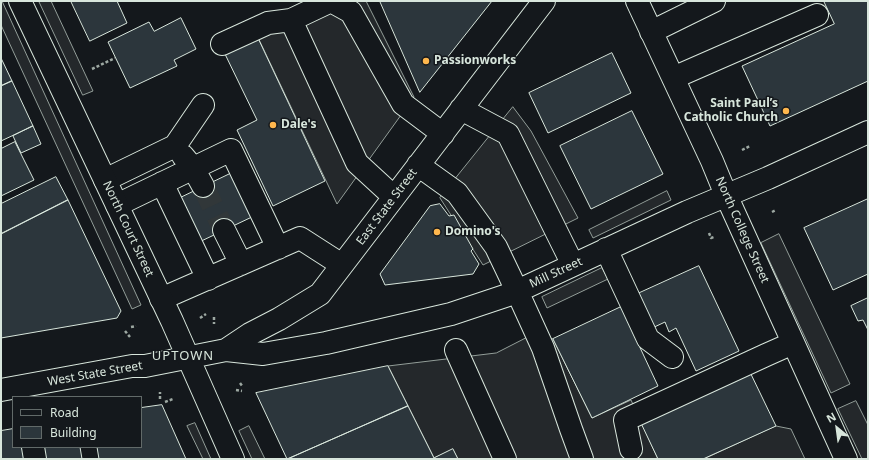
<!DOCTYPE html>
<meta charset="utf-8">
<style>
body{margin:0}
#map{position:relative;width:869px;height:460px;overflow:hidden;background:#14181c;font-family:"Noto Sans",sans-serif}
canvas{display:block}
.frame{position:absolute;inset:0;border:2px solid #d8e6dc;pointer-events:none}
.legend{position:absolute;left:12px;top:396px;width:130px;height:52px;box-sizing:border-box;background:#14181c;border:1px solid #626a69;margin:0;padding:5px 7px;list-style:none;font-size:12px;color:#d8e6dc}
.legend li{display:flex;align-items:center;gap:8px;height:20px}
.legend b{width:20px;border:1px solid #626a69}
.north{position:absolute;left:817px;top:408px;width:40px;height:40px;-webkit-text-stroke:3px #14181c;paint-order:stroke;rotate:331deg;font-size:11px;font-weight:700;line-height:16px;text-align:center;color:#d8e6dc}
.north::after{content:'';display:block;margin:auto;width:14px;height:18px;background:#d8e6dc;clip-path:polygon(50% 0,100% 100%,50% 72%,0 100%)}
</style>
<div id="map">
<canvas width="869" height="460"></canvas>
<div class="frame"></div>
<ul class="legend">
<li><b style="height:5px;background:#14181c"></b>Road</li>
<li><b style="height:11px;background:#2c363c"></b>Building</li>
</ul>
<div class="north">N</div>
</div>
<script>
const g = document.querySelector('canvas').getContext('2d');
g.lineJoin = 'round';
function fillPath(path, color) { g.fillStyle = color; g.fill(path, 'evenodd'); }
function stroke(path, color, width, dash) { g.strokeStyle = color; g.lineWidth = width; g.lineCap = dash ? 'butt' : 'round'; g.setLineDash(dash || []); g.stroke(path); }
function label(font, color, halo, rows, align = 'center') {
  g.font = font + ' "Noto Sans",sans-serif'; g.lineWidth = 3; g.setLineDash([]); g.textBaseline = 'middle'; g.strokeStyle = halo; g.fillStyle = color; for (const [text, x, y, turn = 0] of rows) {
    g.save(); g.translate(x, y); g.rotate((+turn || 0) * Math.PI / 180); g.textAlign = isNaN(turn) ? turn : align; if (halo) g.strokeText(text, 0, 0); g.fillText(text, 0, 0); g.restore();
  }
}
const parking = new Path2D(`
 M 1,1 L 2,1 L 141,305 L 132,309 L 1,25 Z
 M 39,1 L 51,1 L 93,91 L 83,95 Z
 M 310,1 L 366,1 L 414,97 L 337,204 L 254,29 Z
 M 513,107 L 531,131 L 578,218 L 483,265 L 440,198 Z
 M 667,191 L 671,200 L 593,238 L 589,230 Z
 M 779,234 L 850,384 L 831,393 L 761,243 Z
 M 602,268 L 608,279 L 547,308 L 542,297 Z
 M 532,335 L 553,339 L 592,418 L 631,400 L 658,459 L 458,459 L 453,450 L 434,458 L 388,366 L 496,353 Z
 M 856,401 L 868,425 L 868,459 L 862,459 L 838,409 Z
 M 195,423 L 211,459 L 203,459 L 187,426 Z
 M 249,426 L 265,459 L 252,459 L 239,431 Z
 M 776,426 L 791,429 L 805,459 L 704,459 Z`);
const building = new Path2D(`
 M 71,1 L 117,1 L 127,23 L 90,41 Z
 M 380,1 L 492,1 L 420,92 Z
 M 824,1 L 868,1 L 868,81 L 770,126 L 742,66 L 834,24 Z
 M 181,18 L 196,49 L 174,60 L 177,66 L 130,88 L 108,42 L 149,22 L 154,31 Z
 M 257,36 L 289,104 L 325,181 L 273,206 L 237,130 L 257,120 L 224,52 Z
 M 612,53 L 631,93 L 548,133 L 529,93 Z
 M 1,58 L 12,81 L 1,86 Z
 M 12,81 L 33,126 L 1,141 L 1,86 Z
 M 632,111 L 663,174 L 591,209 L 560,146 Z
 M 33,126 L 41,144 L 21,153 L 13,136 Z
 M 15,142 L 34,180 L 1,196 L 1,149 Z
 M 234,172 L 254,216 L 195,244 L 174,201 Z
 M 56,177 L 68,200 L 1,234 L 1,204 Z
 M 868,199 L 868,274 L 833,290 L 804,228 Z
 M 68,200 L 121,311 L 117,318 L 1,338 L 1,234 Z
 M 440,204 L 449,216 L 454,215 L 473,249 L 471,251 L 479,264 L 473,274 L 385,285 L 380,274 L 430,206 Z
 M 699,266 L 739,351 L 696,371 L 676,328 L 669,332 L 665,322 L 648,330 L 633,296 Z
 M 868,298 L 868,330 L 863,320 L 858,321 L 851,306 Z
 M 621,307 L 658,386 L 592,418 L 553,339 Z
 M 388,366 L 408,406 L 287,459 L 256,393 Z
 M 748,368 L 776,426 L 703,459 L 658,459 L 639,419 Z
 M 162,405 L 186,459 L 99,459 L 97,447 L 141,447 L 141,408 Z
 M 408,406 L 434,458 L 433,459 L 288,459 Z
 M 13,429 L 13,447 L 26,447 L 29,459 L 1,459 L 1,431 Z
 M 41,447 L 80,447 L 82,459 L 43,459 Z
 M 453,449 L 458,459 L 433,459 L 434,458 Z`);
const minorTunnel = new Path2D(`
 M 203,186 L 224,230`);
const path = new Path2D(`
 M 92,69 L 115,58
 M 742,150 L 750,146
 M 772,212 L 776,210
 M 709,233 L 711,238 L 714,237
 M 214,317 L 214,324
 M 200,318 L 206,314
 M 131,327 L 136,326
 M 125,331 L 130,337
 M 240,383 L 243,387
 M 236,390 L 242,391
 M 160,399 L 160,392
 M 165,402 L 173,399`);
const minor = new Path2D(`
 M 637,1 L 712,161 L 726,195 L 846,459
 M 651,32 L 714,1
 M 222,44 L 268,23 L 291,20
 M 673,78 L 817,15
 M 461,109 L 508,134 L 573,265
 M 183,156 L 193,168 L 203,186
 M 418,165 L 457,193 L 496,247 L 517,291 L 543,348 L 571,429 L 582,459
 M 105,180 L 175,146 L 203,105
 M 162,183 L 208,279
 M 394,197 L 357,163 L 291,20 L 331,1 L 351,12 L 403,104 L 443,134
 M 117,205 L 231,150 L 278,248
 M 224,230 L 241,264
 M 606,249 L 648,339 L 672,357
 M 161,299 L 300,238 L 342,265
 M 226,350 L 263,354 L 326,343 L 451,314 L 511,294 L 687,212 L 768,178 L 868,132
 M 456,350 L 505,459
 M 1,390 L 132,366 L 145,366 L 226,350 L 250,334 L 279,319 L 320,294 L 544,1
 M 33,447 L 35,459
 M 631,449 L 625,420 L 766,355 L 793,343`);
const major = new Path2D(`
 M 20,1 L 172,321 L 233,459`);
const markers = [
 [426,61,4,"#ffb74d"],
 [786,111,4,"#ffb74d"],
 [273,125,4,"#ffb74d"],
 [437,232,4,"#ffb74d"]
];
const poiNames = [
 ["Passionworks",434,61],
 ["Saint Paul’s",778,104,"right"],
 ["Catholic Church",778,118,"right"],
 ["Dale's",281,125],
 ["Domino's",445,232]
];
const streetNames = [
 ["East State Street",387,207,-53],
 ["North Court Street",128,229,65],
 ["North College Street",742,230,66],
 ["Mill Street",556,273,-25],
 ["West State Street",95,374,-10]
];
const neighbourhoodNames = [
 ["UPTOWN",183,356]
];
fillPath(parking, '#24282b');
stroke(parking, '#939e99', 1);
fillPath(building, '#2c363c');
stroke(building, '#d8e6dc', 1);
stroke(minorTunnel, '#313739', 22, [22, 11]);
stroke(minor, '#d8e6dc', 24);
stroke(major, '#d8e6dc', 24);
stroke(path, '#9da8a2', 2.5, [3, 2]);
stroke(minor, '#14181c', 22);
stroke(major, '#14181c', 22);
for (const [x, y, r, color] of markers) { const dot = new Path2D(); dot.arc(x, y, r, 0, 2 * Math.PI); g.fillStyle = color; g.fill(dot); stroke(dot, '#14181c', 1.5); }
label('bold 12px', '#d8e6dc', '#14181c', poiNames, 'left');
label('12px', '#d8e6dc', '#14181c', streetNames);
g.letterSpacing = '1px';
label('13px', '#d8e6dc', '#14181c', neighbourhoodNames);
g.letterSpacing = '0px';
</script>
